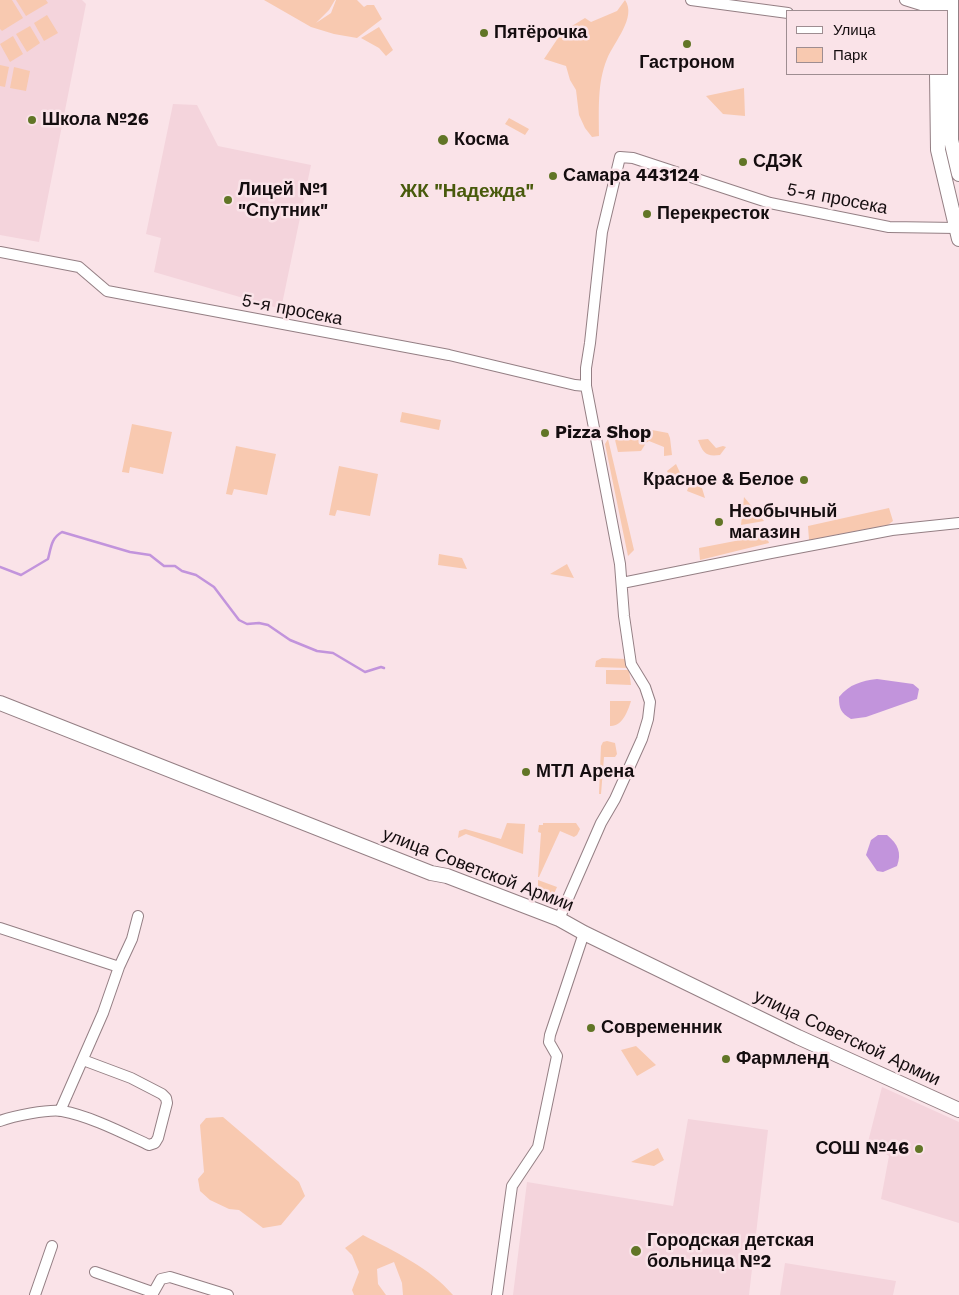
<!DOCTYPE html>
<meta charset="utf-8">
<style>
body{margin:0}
#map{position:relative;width:959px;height:1295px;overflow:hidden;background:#fae3e8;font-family:"Work Sans",sans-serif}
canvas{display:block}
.legend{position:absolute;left:786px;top:10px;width:162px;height:65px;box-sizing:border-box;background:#fae3e8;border:1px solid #9e8d91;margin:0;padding:6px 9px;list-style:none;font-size:15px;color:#140d0f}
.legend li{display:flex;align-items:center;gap:10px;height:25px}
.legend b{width:25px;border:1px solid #9e8d91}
</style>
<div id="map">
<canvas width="959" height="1295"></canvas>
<ul class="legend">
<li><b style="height:6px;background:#fff"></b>Улица</li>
<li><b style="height:14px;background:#f8c9b0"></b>Парк</li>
</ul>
</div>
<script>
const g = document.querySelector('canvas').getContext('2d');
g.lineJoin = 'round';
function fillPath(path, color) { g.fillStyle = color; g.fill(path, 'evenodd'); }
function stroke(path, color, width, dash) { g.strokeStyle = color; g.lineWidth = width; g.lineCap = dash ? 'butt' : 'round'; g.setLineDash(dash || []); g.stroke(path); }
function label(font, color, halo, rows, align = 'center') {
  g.font = font + ' "Work Sans",sans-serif'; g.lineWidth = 5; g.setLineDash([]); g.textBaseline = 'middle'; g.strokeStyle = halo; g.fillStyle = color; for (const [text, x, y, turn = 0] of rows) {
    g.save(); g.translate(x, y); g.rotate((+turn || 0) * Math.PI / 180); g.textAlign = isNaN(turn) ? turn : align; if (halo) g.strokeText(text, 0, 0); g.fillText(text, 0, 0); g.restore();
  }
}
const built = new Path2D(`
 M 0,0 L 82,0 L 86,4 L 39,242 L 0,235 Z
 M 173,104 L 197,105 L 218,146 L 311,165 L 281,309 L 154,272 L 161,238 L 146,234 Z
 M 882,1087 L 959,1122 L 959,1223 L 881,1199 L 889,1156 L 868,1142 Z
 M 688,1119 L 768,1130 L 749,1295 L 513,1295 L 527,1182 L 673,1206 Z
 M 785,1263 L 896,1281 L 893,1295 L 780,1295 Z`);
const green = new Path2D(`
 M 0,0 L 12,0 L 23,18 L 2,31 L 0,29 Z
 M 16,0 L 46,0 L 48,3 L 26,16 Z
 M 264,0 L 335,0 L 329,10 L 316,23 L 331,13 L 336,0 L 357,0 L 364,7 L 367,5 L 374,5 L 382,19 L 357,38 L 334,34 L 311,27 Z
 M 625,0 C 637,17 614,42 607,59 C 597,83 599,111 599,136 L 592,137 L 585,128 L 579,115 L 576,90 L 570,80 L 566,66 L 544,59 L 562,32 L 585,18 L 591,22 L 617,11 Z
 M 47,15 L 58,33 L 44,41 L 34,23 Z
 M 30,26 L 40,43 L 27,52 L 16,34 Z
 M 379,27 L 393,50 L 386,56 L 379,48 L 361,38 Z
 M 13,36 L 23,54 L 10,62 L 0,44 Z
 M 0,65 L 9,67 L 5,87 L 0,86 Z
 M 14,67 L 30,71 L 26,91 L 10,88 Z
 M 744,88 L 745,116 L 723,114 L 706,96 Z
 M 509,118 L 529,129 L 525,135 L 505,124 Z
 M 402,412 L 441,420 L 439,430 L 400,422 Z
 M 132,424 L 172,432 L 163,474 L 130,467 L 129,473 L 122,472 Z
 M 652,430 L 668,433 L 670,438 L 672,455 L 664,456 L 664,447 L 649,441 L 646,443 L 641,451 L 618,452 L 614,436 L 640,431 Z
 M 608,439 L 634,550 L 628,556 L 605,444 Z
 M 708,439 L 716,448 L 723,446 L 726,447 L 720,455 C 706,457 703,453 698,440 Z
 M 236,446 L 276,454 L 267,495 L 234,489 L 232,495 L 226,494 Z
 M 676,464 L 682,477 L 674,486 L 667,471 Z
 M 339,466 L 378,474 L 370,516 L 337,510 L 335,516 L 329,515 Z
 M 690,483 L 702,488 L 705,498 L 687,491 Z
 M 744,497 L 764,521 L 741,525 Z
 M 889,508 L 893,521 L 888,525 L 809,540 L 808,526 Z
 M 766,535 L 769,543 L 700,560 L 699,548 Z
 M 439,554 L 462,558 L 467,569 L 438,565 Z
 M 567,564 L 574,578 L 550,574 Z
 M 602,658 L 627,659 L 629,668 L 595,667 L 596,661 Z
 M 606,670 L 629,670 L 631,685 L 606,684 Z
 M 610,701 L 631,701 C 628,711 622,727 610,726 Z
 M 607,741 L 615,743 L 617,754 L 615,757 L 604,757 L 601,794 L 599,794 L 601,746 L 603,742 Z
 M 507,823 L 525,824 L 523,854 L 466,834 L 458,838 L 459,831 L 465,829 L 501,839 Z
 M 543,823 L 576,823 L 580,829 L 577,835 L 574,837 L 560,831 L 539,877 L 538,877 L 541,833 L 538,832 L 539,825 L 543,825 Z
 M 538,880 L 557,887 L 550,903 L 538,898 Z
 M 636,1046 L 656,1065 L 637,1076 L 621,1050 Z
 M 223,1117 L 299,1182 L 305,1196 L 281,1225 L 263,1228 L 239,1210 L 229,1209 L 210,1200 L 200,1191 L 198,1179 L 204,1172 L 200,1125 L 206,1118 Z
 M 658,1148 L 664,1160 L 654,1166 L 631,1162 Z
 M 363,1235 C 395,1252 429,1267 453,1295 L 403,1295 L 402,1283 L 394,1262 L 377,1269 L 378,1284 L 386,1295 L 354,1295 L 352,1290 L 359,1272 L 352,1255 L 345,1248 Z`);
const water = new Path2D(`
 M 877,679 L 913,684 L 919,689 L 917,699 L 866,717 L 851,719 C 841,713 839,709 839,697 C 850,684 861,681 877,679 Z
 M 878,835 L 887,835 C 898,844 902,853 897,866 L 883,872 L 877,871 L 866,855 L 871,840 Z`);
const stream = new Path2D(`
 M 0,567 L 21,575 L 48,559 C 51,548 51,538 62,532 L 130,552 L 150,555 L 164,566 L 175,566 L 182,571 L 196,575 L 214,587 L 239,620 L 247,624 L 259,623 L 268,625 L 290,640 L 317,651 L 333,653 L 365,672 L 381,667 L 384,668`);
const street = new Path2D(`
 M 691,0 L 788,13
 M 905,0 L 921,5 L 939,5
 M 0,252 L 79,267 L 107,291 L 449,355 L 575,385 L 586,386
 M 622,583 L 771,553 L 892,530 L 959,523
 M 559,919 L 601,823 L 615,799 L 642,739 L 648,719 L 650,702 L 645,687 L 631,664 L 624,616 L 620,564 L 586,386 L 586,368 L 590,343 L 602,232 L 620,157 L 633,158 L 770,203 L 889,227 L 957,228
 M 0,928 L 119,967
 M 60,1111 L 103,1013 L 119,967 L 132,939 L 138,916
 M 0,1121 C 13,1116 48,1109 62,1111 C 90,1116 123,1133 149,1145 L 155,1143 L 158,1138 L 167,1103 L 166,1098 L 162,1094 L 131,1078 L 83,1060
 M 95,1272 L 152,1292
 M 35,1295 L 52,1246
 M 152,1295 L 161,1279 L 170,1277 L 228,1295
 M 497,1295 L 512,1186 L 538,1147 L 557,1056 L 549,1042 L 550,1035 L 584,933`);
const secondary = new Path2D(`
 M 951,0 L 951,140 L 959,174
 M 939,11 L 939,0
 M 937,74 L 938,150 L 959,239
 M 0,703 L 431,873 L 447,876 L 559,919 L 584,933 L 798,1037 L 959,1110`);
const markers = [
 [484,33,5,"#617526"],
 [687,44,5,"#617526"],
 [32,120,5,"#617526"],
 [443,140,6,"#617526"],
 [743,162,5,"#617526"],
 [553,176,5,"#617526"],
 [228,200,5,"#617526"],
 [647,214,5,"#617526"],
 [545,433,5,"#617526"],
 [804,480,5,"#617526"],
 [719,522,5,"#617526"],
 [526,772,5,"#617526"],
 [591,1028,5,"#617526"],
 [726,1059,5,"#617526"],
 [919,1149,5,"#617526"],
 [636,1251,6,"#617526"]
];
const poiNames = [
 ["Пятёрочка",494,33],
 ["Гастроном",687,63,"center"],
 ["Школа №26",42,120],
 ["Косма",454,140],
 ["СДЭК",753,162],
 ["Самара 443124",563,176],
 ["Лицей №1",238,190],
 ["\"Спутник\"",238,211],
 ["Перекресток",657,214],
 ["Pizza Shop",555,433],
 ["Красное & Белое",794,480,"right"],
 ["Необычный",729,512],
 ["магазин",729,533],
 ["МТЛ Арена",536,772],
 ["Современник",601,1028],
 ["Фармленд",736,1059],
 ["СОШ №46",909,1149,"right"],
 ["Городская детская",647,1241],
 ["больница №2",647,1262]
];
const streetNames = [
 ["5-я просека",837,199,11],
 ["5-я просека",292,310,11],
 ["улица Советской Армии",478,870,21],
 ["улица Советской Армии",847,1038,25]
];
const neighbourhoodNames = [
 ["ЖК \"Надежда\"",467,191]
];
fillPath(built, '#f4d4dc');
fillPath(green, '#f8c9b0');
fillPath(water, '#c294dc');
stroke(stream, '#c294dc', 2.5);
stroke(street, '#947f84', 12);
stroke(secondary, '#947f84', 16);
stroke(street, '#fff', 10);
stroke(secondary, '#fff', 14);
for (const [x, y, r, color] of markers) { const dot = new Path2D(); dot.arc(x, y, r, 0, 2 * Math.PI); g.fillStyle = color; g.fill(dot); stroke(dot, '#fae3e8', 2); }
label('bold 18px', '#140d0f', '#fae3e8', poiNames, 'left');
label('18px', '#140d0f', '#fae3e8', streetNames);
label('bold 19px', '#485a0c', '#fae3e8', neighbourhoodNames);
</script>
